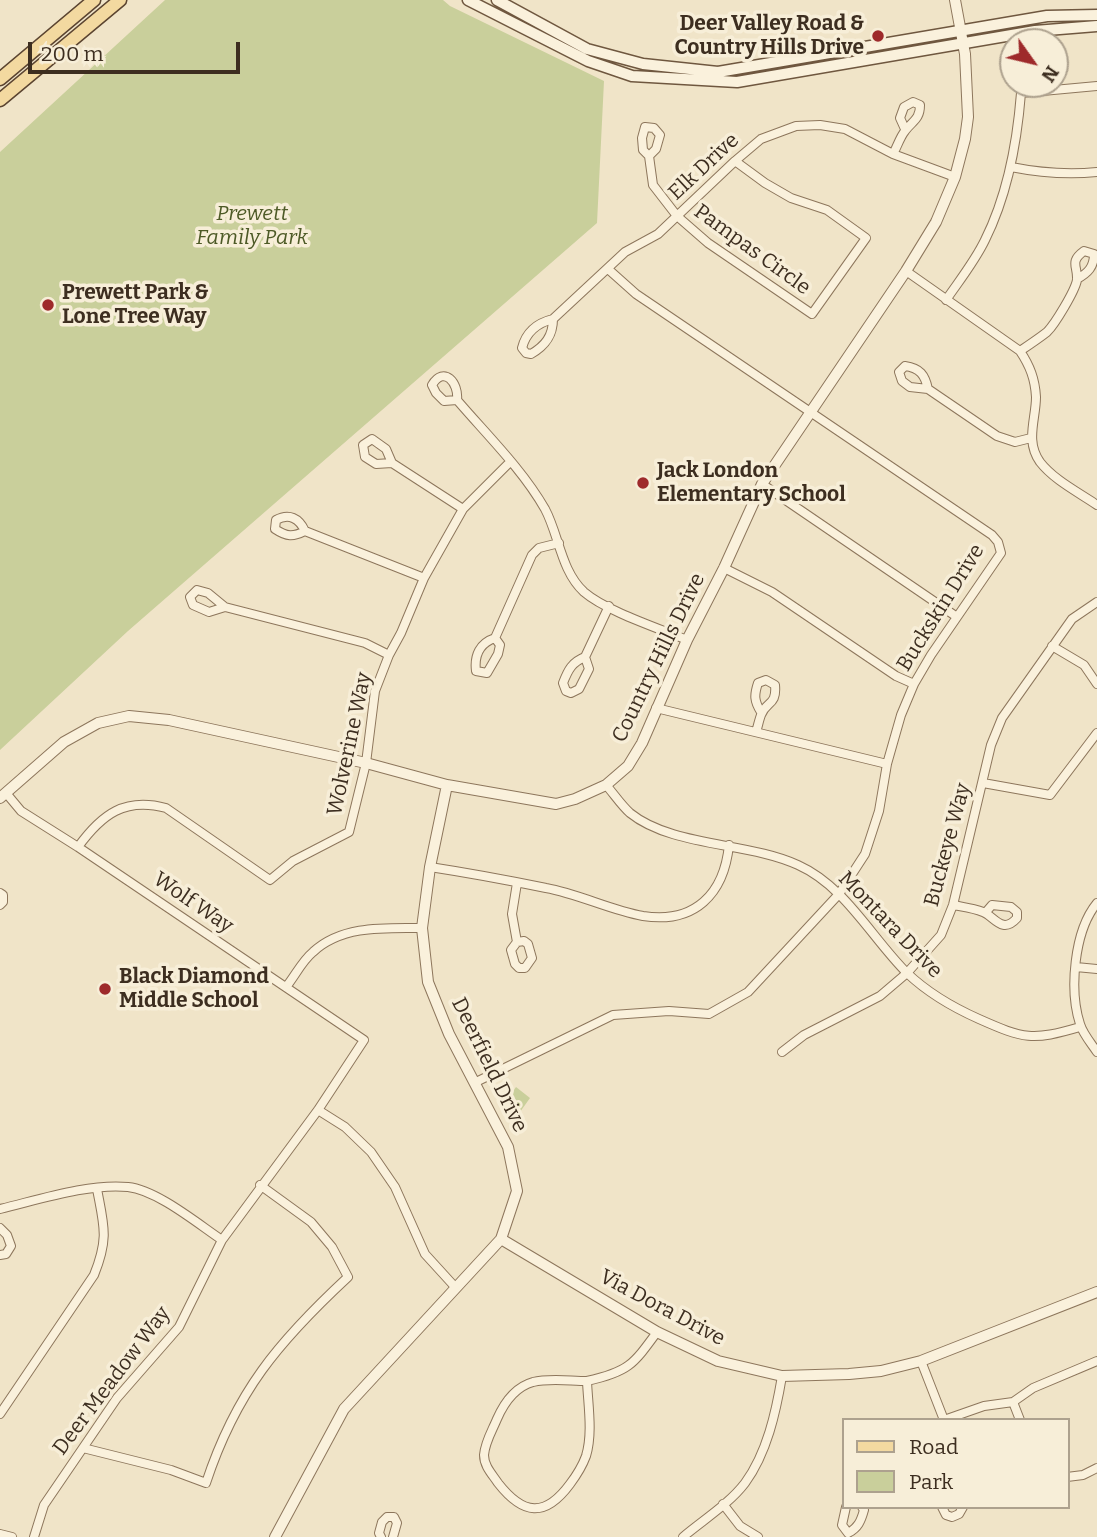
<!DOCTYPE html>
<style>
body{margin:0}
#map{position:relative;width:1097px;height:1537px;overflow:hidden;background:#f0e4c8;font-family:Bitter,serif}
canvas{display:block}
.legend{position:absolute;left:842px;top:1418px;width:228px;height:91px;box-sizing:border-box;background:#f7eed8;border:2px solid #ada18e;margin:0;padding:9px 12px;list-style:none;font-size:21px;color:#3d2e20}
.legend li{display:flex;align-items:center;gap:14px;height:35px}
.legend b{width:35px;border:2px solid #ada18e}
.north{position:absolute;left:999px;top:28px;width:70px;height:70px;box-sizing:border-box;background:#f7eed8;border:2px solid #ada18e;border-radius:50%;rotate:124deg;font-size:19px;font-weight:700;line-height:28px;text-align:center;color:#3d2e20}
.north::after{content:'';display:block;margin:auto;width:24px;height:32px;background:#9e2a2b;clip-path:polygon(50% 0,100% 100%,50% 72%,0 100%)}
.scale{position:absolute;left:28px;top:42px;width:212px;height:32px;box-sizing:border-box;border:4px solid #3d2e20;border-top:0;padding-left:9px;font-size:21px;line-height:24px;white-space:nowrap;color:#3d2e20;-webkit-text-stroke:5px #f7eed8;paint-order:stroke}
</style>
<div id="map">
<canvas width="1097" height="1537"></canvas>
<ul class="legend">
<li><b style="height:9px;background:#f3d9a0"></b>Road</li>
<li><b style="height:19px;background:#c9cf9b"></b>Park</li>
</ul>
<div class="north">N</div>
<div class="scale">200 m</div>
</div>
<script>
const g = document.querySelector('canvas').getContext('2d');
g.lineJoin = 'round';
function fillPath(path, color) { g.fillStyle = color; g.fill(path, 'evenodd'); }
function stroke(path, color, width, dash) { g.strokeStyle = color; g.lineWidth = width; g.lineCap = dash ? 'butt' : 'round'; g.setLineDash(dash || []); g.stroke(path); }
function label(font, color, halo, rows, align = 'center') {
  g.font = font + ' Bitter,serif'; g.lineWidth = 7; g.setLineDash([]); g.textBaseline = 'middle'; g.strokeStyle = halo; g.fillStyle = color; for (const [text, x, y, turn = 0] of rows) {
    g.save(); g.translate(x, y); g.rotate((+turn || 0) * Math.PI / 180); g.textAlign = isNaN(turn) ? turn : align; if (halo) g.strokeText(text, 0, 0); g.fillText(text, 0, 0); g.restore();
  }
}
const green = new Path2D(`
 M 165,0 L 443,0 L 450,6 L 604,81 L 597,223 L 128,631 L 0,750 L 0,152 Z
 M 516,1087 L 530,1098 L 520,1112 C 512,1106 509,1095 516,1087 Z`);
const minor = new Path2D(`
 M 893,154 C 897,147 900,137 905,131 C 912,121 920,120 920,105 L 913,102 L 904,107 L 900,118 L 905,129
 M 649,156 L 656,149 L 660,135 L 654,128 L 645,127 L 642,138 L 643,150 L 649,156 L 653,185 L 677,216 L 708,243 L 812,314 L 866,238 L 827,210 L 791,198 L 765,183 L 735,161
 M 1011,167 C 1041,173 1067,175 1097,172
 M 906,271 L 1020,351 C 1030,366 1035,379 1036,397 C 1036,419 1025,441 1040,462 C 1054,480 1078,492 1097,505
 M 946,300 C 959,281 975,261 985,240 C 1008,194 1017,144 1021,93 L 1097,86
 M 553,319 C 553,336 545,346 531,354 L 526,353 L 522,348 C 526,332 537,323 553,319 L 625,252 L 658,234 L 735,161 L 761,139 L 796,126 L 820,125 L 845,129 L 893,154 L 955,177
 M 1020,351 C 1029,345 1038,339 1047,332 C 1055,324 1075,291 1077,280 C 1078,266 1069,262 1084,251 L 1094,254 C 1094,267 1088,273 1077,279
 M 928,389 C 925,375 920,368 905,366 L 899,372 L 902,381 L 910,387 L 928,389 L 997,436 L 1015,442 L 1031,438
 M 457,400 L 444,401 L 436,393 L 432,385 C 444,365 459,383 457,400 C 487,435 522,469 545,509 C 559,535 561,571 584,592 C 606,611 658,628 687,640
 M 392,463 L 376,464 L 365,457 L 363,445 L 372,439 L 386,449 L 392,463 L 463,509
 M 762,484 L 957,617
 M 305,531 C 293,537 287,537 275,529 L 276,520 C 289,513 299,518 305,531 L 424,578
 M 724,568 L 772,592 L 896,676 L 914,684
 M 225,607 L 209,612 L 193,605 L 190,597 L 197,590 L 208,593 L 225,607 L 365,643 L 389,655
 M 495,638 L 500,645 L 498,654 L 487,673 L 476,671 C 474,655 480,643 495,638 L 532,555 L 539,548 L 559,543
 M 1052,646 L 1084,665 L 1097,684
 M 585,657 L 589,669 L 579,689 L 571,693 L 566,691 L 563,683 C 568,670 572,662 585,657 L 609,606
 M 656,708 L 887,764
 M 756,732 C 758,726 759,720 761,715 C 766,701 777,706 775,685 L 766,680 L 758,683 C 754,695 754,701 761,712
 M 983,783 L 1050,795 L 1097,733
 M 606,785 C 614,794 621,805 630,813 C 672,847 749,842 798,865 C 845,886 871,937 907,973 C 928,993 952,1007 979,1019 C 1024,1039 1032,1041 1080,1027
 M 6,793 L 21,811 L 78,847 L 364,1040 L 318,1110 L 222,1240 L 179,1327 L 117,1398 L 44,1505 L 34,1537
 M 78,847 C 102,814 125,797 166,808 L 270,880 L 293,861 L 349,832 L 366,763 L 375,691 L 389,655 L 401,633 L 424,578 L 463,509 L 510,462
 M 430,867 C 469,873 507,880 546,888 C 579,894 610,910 643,916 C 695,924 724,894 729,845
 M 0,893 L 3,895 L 3,902 L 0,905
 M 1097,903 C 1074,931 1069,990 1080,1024 C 1083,1034 1091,1043 1097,1052
 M 953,905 C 963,907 973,908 983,912 C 994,916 1002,935 1017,918 L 1017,912 L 1011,907 L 992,905 L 986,912
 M 517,942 L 524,941 L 528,944 L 532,958 L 525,968 L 519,968 L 515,964 L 511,950 L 517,942 L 512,914 L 517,883
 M 1076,967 L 1097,969
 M 286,987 C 295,976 302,961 313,952 C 342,925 385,928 422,928
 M 782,1052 L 804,1035 L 880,996 L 907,973 L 941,935 L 953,905 L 991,745 L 1002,718 L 1072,619 L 1097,602
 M 476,1082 L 613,1015 L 669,1011 L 709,1014 L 748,992 L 839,894 L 865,854 L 879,811 L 887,764 L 901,715 L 914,684 L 931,655 L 1001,553 L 998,542 L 992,535 L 636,294 L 608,269
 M 318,1110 L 345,1127 L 371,1152 L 395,1187 L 425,1254 L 456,1288
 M 0,1209 C 38,1200 89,1183 128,1187 C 157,1190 198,1224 222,1240
 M 0,1228 L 7,1235 L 11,1246 L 6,1254 L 0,1255
 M 921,1361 L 944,1420
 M 587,1381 C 588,1405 593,1433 586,1456 C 582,1467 576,1476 570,1484 C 545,1518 523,1515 498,1483 C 492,1474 484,1466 484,1455 C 485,1442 492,1431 497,1419 C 504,1403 515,1387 533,1382 C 549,1378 570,1381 587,1381 Z
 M 587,1381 C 628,1372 633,1365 657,1332
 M 1013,1402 L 1020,1420
 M 0,1414 L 94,1275 C 109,1238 104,1226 97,1189
 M 944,1420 L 984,1406 L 1013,1402 L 1033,1388 L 1097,1361
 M 83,1448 L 171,1470 L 206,1483 C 236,1392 278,1342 348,1277 L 332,1247 L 311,1222 L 260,1185
 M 1067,1477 L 1083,1475 L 1097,1468
 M 723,1504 L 740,1526 L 758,1537
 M 846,1507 L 842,1525 L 848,1533
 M 942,1507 L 946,1515 L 952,1517 L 959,1514 L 963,1507
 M 848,1533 C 858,1528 861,1521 864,1510 L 862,1507
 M 0,1534 L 12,1537
 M 381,1537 L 379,1533 L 382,1522 L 387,1517 L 394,1517 L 397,1523 L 393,1537
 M 683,1537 C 703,1520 729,1504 745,1483 C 767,1453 776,1412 782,1376`);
const tertiary = new Path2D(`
 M 0,798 L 64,742 L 98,723 L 129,716 L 169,720 L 366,763 L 447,785 L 556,804 L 575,799 L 606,785 L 628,766 L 642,743 L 687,640 L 724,568 L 762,484 L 906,271 L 936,222 L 955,177 L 965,139 L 968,117 L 965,54 L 955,0
 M 501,1239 L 657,1332 L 718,1361 L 782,1376 L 849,1374 L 881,1371 L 921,1361 L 1097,1292
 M 275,1537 L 344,1409 L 501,1239 L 517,1191 L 508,1147 L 449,1034 L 428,982 L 422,928 L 430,867 L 447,785`);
const secondary = new Path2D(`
 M 468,0 L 588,61 L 632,76 L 737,82 L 1035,31 L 1097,26
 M 497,0 L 587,49 L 643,64 L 718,72 L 1047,16 L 1097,15`);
const primary = new Path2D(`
 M 0,79 L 94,0
 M 0,100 L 120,0`);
const markers = [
 [878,36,7,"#9e2a2b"],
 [48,305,7,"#9e2a2b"],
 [643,483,7,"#9e2a2b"],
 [105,989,7,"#9e2a2b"]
];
const poiNames = [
 ["Deer Valley Road &",864,24,"right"],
 ["Country Hills Drive",864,48,"right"],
 ["Prewett Park &",62,293],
 ["Lone Tree Way",62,317],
 ["Jack London",657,471],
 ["Elementary School",657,495],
 ["Black Diamond",119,977],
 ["Middle School",119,1001]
];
const streetNames = [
 ["Elk Drive",704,167,-43],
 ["Pampas Circle",752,250,36],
 ["Buckskin Drive",941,608,-58],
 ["Country Hills Drive",659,658,-64],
 ["Wolverine Way",350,744,-78],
 ["Buckeye Way",948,845,-75],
 ["Wolf Way",193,903,34],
 ["Montara Drive",890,925,46],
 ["Deerfield Drive",489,1065,64],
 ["Via Dora Drive",662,1308,28],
 ["Deer Meadow Way",112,1381,-53]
];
const parkNames = [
 ["Prewett",252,214],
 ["Family Park",252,238]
];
fillPath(green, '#c9cf9b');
stroke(minor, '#8d765c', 10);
stroke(tertiary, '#8d765c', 12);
stroke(secondary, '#6f573f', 13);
stroke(primary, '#5b4430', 15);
stroke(minor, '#faf1dc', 8);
stroke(tertiary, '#faf1dc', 10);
stroke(secondary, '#faf1dc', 10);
stroke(primary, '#f3d9a0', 12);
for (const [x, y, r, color] of markers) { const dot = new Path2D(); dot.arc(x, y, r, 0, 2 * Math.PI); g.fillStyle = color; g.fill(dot); stroke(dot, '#f7eed8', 2.5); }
label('bold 21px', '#3d2e20', '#f7eed8', poiNames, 'left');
label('21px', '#3d2e20', '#f7eed8', streetNames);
label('italic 21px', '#4d5a26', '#f7eed8', parkNames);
</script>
